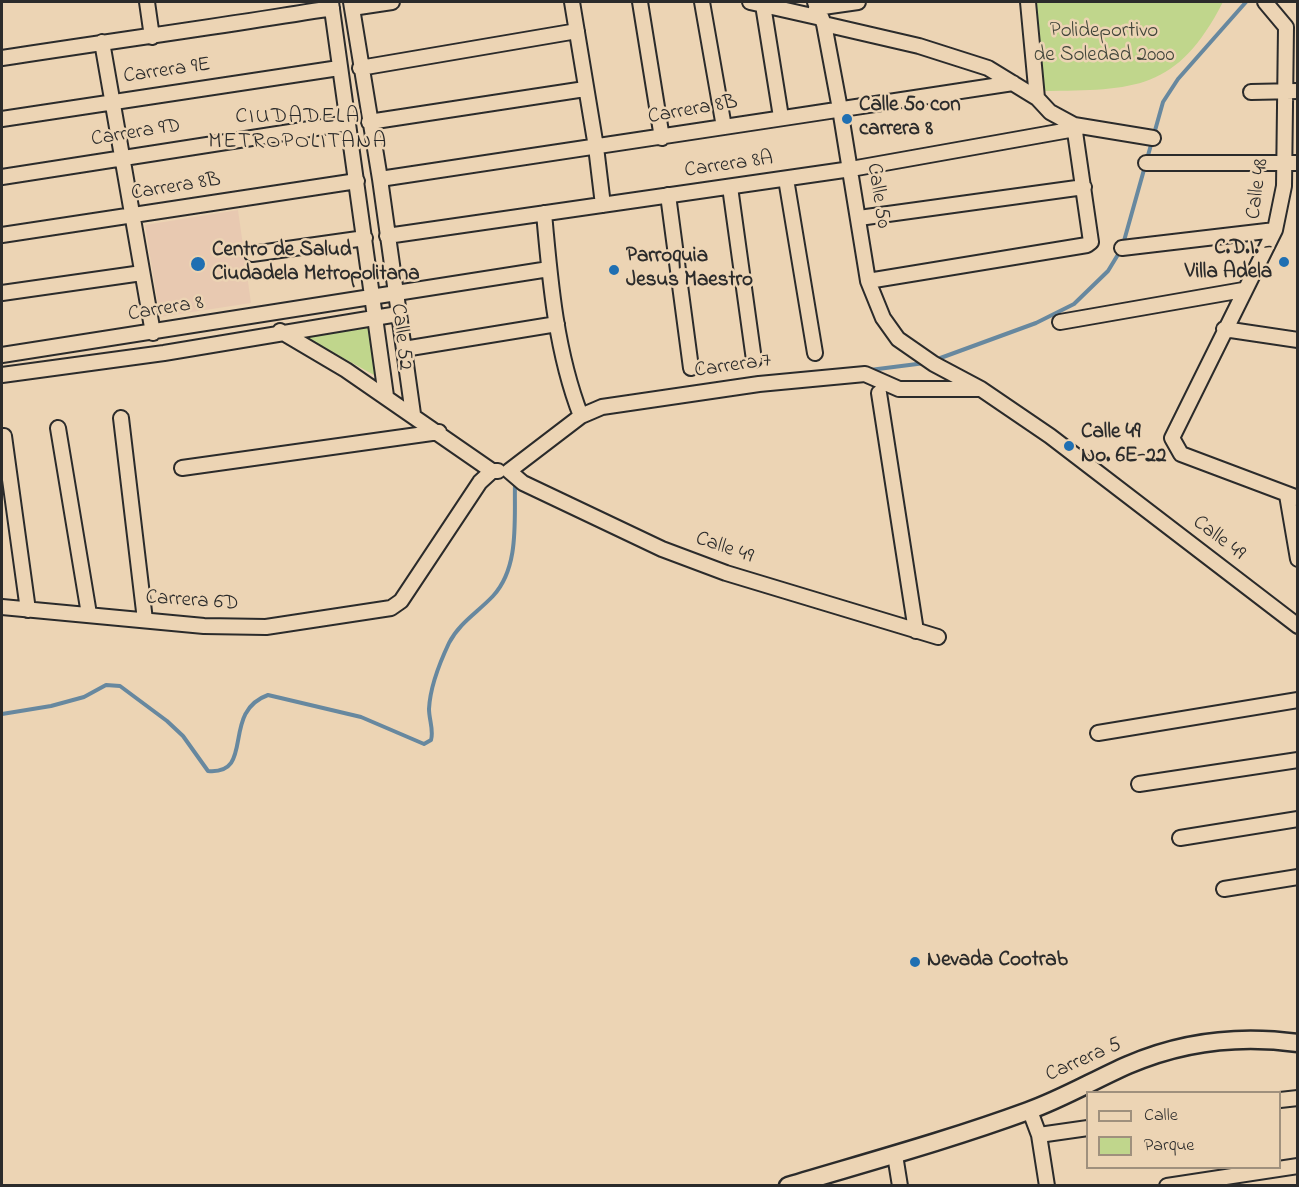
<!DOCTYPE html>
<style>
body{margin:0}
#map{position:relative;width:1299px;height:1187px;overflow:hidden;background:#ecd4b4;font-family:"Indie Flower",sans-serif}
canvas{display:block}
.frame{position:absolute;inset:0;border:3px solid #2b2b2b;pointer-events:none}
.legend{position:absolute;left:1086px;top:1091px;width:195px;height:78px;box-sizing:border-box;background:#ecd4b4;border:2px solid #9f907d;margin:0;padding:8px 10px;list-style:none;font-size:18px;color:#2b2b2b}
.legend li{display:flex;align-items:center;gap:12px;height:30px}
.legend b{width:30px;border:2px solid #9f907d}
</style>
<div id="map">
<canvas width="1299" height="1187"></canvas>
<div class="frame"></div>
<ul class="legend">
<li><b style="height:8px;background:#ecd4b4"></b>Calle</li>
<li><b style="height:16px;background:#c0d68c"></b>Parque</li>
</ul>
</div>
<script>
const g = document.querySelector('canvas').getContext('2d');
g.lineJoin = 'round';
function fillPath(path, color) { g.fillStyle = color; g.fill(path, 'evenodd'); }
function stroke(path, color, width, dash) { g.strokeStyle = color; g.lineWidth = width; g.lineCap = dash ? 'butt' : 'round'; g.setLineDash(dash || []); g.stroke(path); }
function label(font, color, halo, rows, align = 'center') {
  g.font = font + ' "Indie Flower",sans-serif'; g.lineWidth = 5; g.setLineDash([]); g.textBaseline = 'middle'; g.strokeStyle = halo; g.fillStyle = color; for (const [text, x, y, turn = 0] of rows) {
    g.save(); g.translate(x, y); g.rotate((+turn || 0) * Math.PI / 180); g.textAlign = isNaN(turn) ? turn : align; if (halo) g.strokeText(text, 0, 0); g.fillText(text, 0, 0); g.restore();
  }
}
const built = new Path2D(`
 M 238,210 L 251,303 L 160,317 L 145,225 Z`);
const green = new Path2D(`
 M 1031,2 L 1223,2 C 1177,91 1135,90 1043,91 Z
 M 374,321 L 383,380 L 300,334 Z`);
const stream = new Path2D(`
 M 935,360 L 1036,323 L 1074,304 L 1108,271 L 1122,248 L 1163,102 L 1178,79 L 1246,2
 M 870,370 L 925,363
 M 2,714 L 51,706 L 84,697 L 106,685 L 120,686 L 167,721 L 183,736 L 208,771 C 256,775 220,712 268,695 L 361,717 L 424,744 L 431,740 C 434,730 429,720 429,709 C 430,688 440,662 449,643 C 459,623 478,612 493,596 C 520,567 514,519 515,481`);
const minor = new Path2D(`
 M 147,2 L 152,37
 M 331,2 L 386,396
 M 351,2 L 380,179 L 413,414
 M 572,2 L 596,147 L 603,205
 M 640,2 L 662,138
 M 702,2 L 724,127
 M 750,2 L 821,18
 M 815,2 L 824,24 L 840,109 L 868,281 L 883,318 L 898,339 L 934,364 L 981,389 L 1050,436 L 1298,626
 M 1028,2 L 1037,98
 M 1265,2 L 1286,27 L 1284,186 L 1275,230 L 1172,438 L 1181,454 L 1298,498
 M 763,5 L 781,117
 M 352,8 L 392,2
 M 816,8 L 858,2
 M 824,24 L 919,46 L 988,68 L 1037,98 L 1050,112 L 1074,125 L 1153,138
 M 102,42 L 153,333
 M 2,58 C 112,41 222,26 332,8
 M 360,68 L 577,31
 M 1251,92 L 1298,91
 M 2,119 L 339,68
 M 369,122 L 585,89
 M 1146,163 L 1298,163
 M 2,177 L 348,123
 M 380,179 C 591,148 802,115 1013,83
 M 786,179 L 815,353
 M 730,187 L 754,360
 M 668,195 L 691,368
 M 544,213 C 550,281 556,352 581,416
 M 859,218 L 1084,187
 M 2,235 L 357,181
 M 387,236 L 851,169 L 1075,129
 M 1122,248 L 1275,230
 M 252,254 L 365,238
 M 868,281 L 1087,245 L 1091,242 L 1074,125
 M 2,293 L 142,273
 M 1060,322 L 1243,290
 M 1224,329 L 1298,340
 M 280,331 L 346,370 L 492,471 L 498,471
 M 404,349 L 557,324
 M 2,355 L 549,269
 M 2,375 L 164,353 L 398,314
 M 879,393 L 916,631
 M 121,418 L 145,620
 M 58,428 L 89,614
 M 4,436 L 28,610
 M 182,468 L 439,432
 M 509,471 L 581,416 L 602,407 L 759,384 L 865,374 L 899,389 L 978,389
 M 509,471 L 523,483 L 662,549 L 726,573 L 938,637
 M 1287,495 L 1298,559
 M 2,607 L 204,626 L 266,627 L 391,608 L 401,601 L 480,482 L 492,471
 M 1098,733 L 1298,700
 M 1139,784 L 1298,760
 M 1180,838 L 1298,819
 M 1224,889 L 1298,877
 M 1280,1100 L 1298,1098
 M 1030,1111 L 1039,1135 L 1047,1186
 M 1039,1135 L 1088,1128
 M 895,1155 L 900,1186
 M 1167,1186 L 1298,1166`);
const major = new Path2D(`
 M 788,1186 C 868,1162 949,1140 1028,1111 C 1062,1099 1094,1080 1128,1065 C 1181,1042 1240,1035 1298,1043`);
const markers = [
 [847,119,6,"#1f6fb2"],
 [1284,262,6,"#1f6fb2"],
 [198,264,8,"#1f6fb2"],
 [614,270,6,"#1f6fb2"],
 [1069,446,6,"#1f6fb2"],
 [915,962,6,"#1f6fb2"]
];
const parkNames = [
 ["Polideportivo",1104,33],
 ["de Soledad 2000",1104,57]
];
const streetNames = [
 ["Carrera 9E",167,72,-8],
 ["Carrera 8B",693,111,-10],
 ["Carrera 9D",136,134,-9],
 ["Carrera 8A",729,166,-8],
 ["Carrera 8B",176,188,-9],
 ["Calle 48",1259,189,-82],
 ["Calle 50",877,196,81],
 ["Carrera 8",166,310,-9],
 ["Calle 52",400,337,83],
 ["Carrera 7",733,367,-8],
 ["Calle 49",1218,539,37],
 ["Calle 49",724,549,19],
 ["Carrera 6D",192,602,4],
 ["Carrera 5",1084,1061,-24]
];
const poiNames = [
 ["Calle 50 con",859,107],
 ["carrera 8",859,131],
 ["C.D.I. -",1272,250,"right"],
 ["Villa Adela",1272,274,"right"],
 ["Centro de Salud",212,252],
 ["Ciudadela Metropolitana",212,276],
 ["Parroquia",626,258],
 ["Jesus Maestro",626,282],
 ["Calle 49",1081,434],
 ["No. 6E-22",1081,458],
 ["Nevada Cootrab",927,962]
];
const neighbourhoodNames = [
 ["CIUDADELA",298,118],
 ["METROPOLITANA",298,143]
];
fillPath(built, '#e8c9b1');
fillPath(green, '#c0d68c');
stroke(stream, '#67889f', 4);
stroke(minor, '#2b2b2b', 18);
stroke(major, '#2b2b2b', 21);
stroke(minor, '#ecd4b4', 14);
stroke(major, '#ecd4b4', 16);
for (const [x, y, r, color] of markers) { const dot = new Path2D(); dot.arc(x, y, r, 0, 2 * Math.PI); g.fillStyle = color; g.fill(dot); stroke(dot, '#ecd4b4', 2); }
label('21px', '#41453a', '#ecd4b4', parkNames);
label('21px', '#2b2b2b', '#ecd4b4', streetNames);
label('bold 21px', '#2b2b2b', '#ecd4b4', poiNames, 'left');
g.letterSpacing = '1.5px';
label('22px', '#2b2b2b', '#ecd4b4', neighbourhoodNames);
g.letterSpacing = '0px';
</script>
